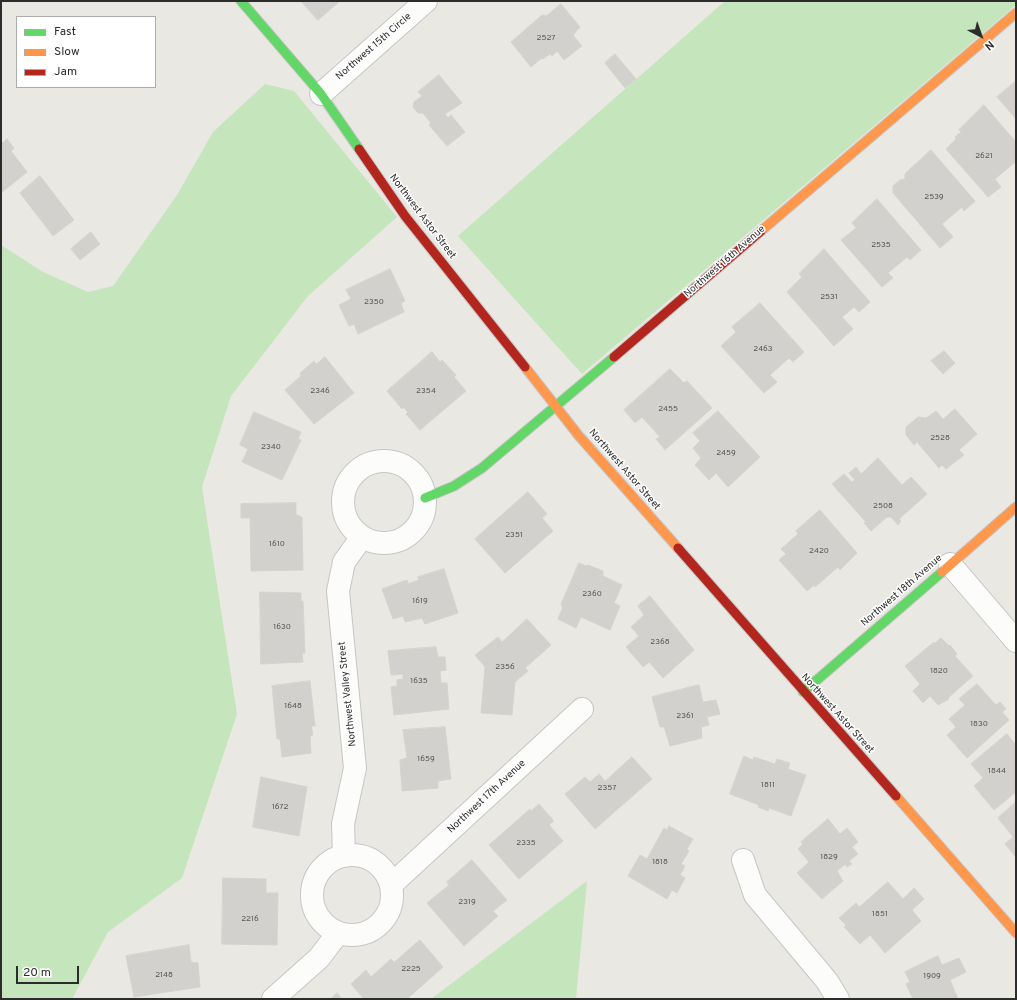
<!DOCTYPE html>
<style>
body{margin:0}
#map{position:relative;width:1017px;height:1000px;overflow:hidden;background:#eae8e2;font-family:Overpass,sans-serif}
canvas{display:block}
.frame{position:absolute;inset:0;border:2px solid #2c2c2c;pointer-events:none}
.legend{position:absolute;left:16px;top:16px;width:140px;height:72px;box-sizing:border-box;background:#fff;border:1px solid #ababab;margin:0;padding:5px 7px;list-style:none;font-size:12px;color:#2c2c2c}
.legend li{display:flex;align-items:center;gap:8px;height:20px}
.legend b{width:20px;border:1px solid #ababab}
.north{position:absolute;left:961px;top:16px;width:40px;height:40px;-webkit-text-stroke:3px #fff;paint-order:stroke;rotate:139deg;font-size:11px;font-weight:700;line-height:16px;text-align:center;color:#2c2c2c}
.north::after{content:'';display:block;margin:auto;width:14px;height:18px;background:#2c2c2c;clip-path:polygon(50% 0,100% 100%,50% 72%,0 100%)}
.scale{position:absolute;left:16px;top:966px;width:63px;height:18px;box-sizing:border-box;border:2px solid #2c2c2c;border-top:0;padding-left:5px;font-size:12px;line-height:14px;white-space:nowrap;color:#2c2c2c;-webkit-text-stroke:3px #fff;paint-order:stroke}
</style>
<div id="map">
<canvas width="1017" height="1000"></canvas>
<div class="frame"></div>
<ul class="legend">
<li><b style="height:5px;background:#63d668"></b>Fast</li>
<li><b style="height:5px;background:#ff974d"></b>Slow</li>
<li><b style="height:5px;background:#b3261e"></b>Jam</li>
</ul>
<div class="north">N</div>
<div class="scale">20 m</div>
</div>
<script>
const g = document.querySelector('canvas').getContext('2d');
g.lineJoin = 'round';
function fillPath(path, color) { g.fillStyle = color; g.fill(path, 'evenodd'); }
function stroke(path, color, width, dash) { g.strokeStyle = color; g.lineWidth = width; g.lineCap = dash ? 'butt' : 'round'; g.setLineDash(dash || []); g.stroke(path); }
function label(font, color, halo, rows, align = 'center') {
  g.font = font + ' Overpass,sans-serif'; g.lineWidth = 3; g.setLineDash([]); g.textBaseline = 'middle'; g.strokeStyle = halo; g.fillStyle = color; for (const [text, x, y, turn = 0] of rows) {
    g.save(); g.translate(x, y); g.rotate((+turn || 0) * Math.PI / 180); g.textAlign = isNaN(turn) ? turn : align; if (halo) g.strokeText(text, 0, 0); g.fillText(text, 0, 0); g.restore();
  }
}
const green = new Path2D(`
 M 725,1 L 1016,1 L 1016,5 L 582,374 L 458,236 Z
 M 265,84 L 294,91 L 397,217 L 308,296 L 231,396 L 202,487 L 237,714 L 182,878 L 108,932 L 72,999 L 1,999 L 1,245 L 43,272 L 88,292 L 113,286 L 177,195 L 213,132 Z
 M 587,881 L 576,999 L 431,999 Z`);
const building = new Path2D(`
 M 301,1 L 340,1 L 318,20 Z
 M 561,4 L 580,27 L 573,35 L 582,46 L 564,60 L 557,51 L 552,56 L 550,54 L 543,59 L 542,58 L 531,67 L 511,42 L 542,15 L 546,16 Z
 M 615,54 L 636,79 L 625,88 L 605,63 Z
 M 439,75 L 462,103 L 445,114 L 448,118 L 451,115 L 465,132 L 447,146 L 429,125 L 431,123 L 423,113 L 418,113 L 413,107 L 414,102 L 422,96 L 418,92 Z
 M 1016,81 L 1016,119 L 997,97 Z
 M 984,105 L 1016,142 L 1016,165 L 1014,163 L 995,179 L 1001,187 L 988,197 L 946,149 L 956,139 L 955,137 L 961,132 L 959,130 Z
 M 7,139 L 14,148 L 11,151 L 27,172 L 1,193 L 1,140 L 3,143 Z
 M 931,150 L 975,201 L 964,211 L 962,207 L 942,224 L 953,237 L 940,248 L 893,193 L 893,186 L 900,180 L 905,179 L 905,174 Z
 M 40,176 L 74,220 L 53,236 L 20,193 Z
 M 877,199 L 921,250 L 910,260 L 907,257 L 888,273 L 893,278 L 882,287 L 841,240 L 856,228 L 852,223 Z
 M 91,232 L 100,244 L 80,260 L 71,249 Z
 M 824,249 L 870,302 L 859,312 L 854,307 L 842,317 L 853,329 L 834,346 L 787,292 L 802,277 L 799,274 Z
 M 390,269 L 405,301 L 401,303 L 404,312 L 358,334 L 354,324 L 349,326 L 339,305 L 351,299 L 346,290 Z
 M 760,303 L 804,352 L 793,362 L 789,358 L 770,375 L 777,382 L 764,393 L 721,346 L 736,332 L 732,327 Z
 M 944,351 L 955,363 L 943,374 L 931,361 Z
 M 432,352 L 440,362 L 442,360 L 456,375 L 454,377 L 466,391 L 420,430 L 406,414 L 408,412 L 403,407 L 402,409 L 387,391 Z
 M 325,357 L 354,393 L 314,424 L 285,390 L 301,376 L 300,373 L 314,361 L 316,364 Z
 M 670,369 L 684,383 L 687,381 L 712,408 L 665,450 L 656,439 L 660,437 L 642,417 L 635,423 L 624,410 Z
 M 955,409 L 977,434 L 959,450 L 964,455 L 946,469 L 942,465 L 939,468 L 917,442 L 914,445 L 906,435 L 906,427 L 918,417 L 926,418 L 936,411 L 943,419 Z
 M 718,411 L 760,457 L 728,487 L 716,473 L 709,480 L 695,465 L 701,458 L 693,448 L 700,441 L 693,433 Z
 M 254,412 L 301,432 L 298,439 L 301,440 L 282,480 L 242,462 L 248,449 L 240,445 Z
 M 878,458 L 902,485 L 911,477 L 927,494 L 899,519 L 901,521 L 898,525 L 891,517 L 887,517 L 871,531 L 864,523 L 866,522 L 832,484 L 844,474 L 852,482 L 855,480 L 849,473 L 856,467 L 861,474 Z
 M 528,492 L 547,514 L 542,518 L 553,531 L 505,573 L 475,539 Z
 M 296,503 L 296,515 L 302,517 L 303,570 L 251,571 L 250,518 L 241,518 L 241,504 Z
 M 820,510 L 857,553 L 840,570 L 838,567 L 815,587 L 814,585 L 807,591 L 779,560 L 786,554 L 781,549 L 798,534 L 796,531 Z
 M 579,563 L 586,566 L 588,565 L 603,571 L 603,576 L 622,585 L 614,603 L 620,606 L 610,630 L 581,617 L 576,628 L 558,619 L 563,607 L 561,605 Z
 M 444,569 L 458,613 L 425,624 L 422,618 L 405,622 L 403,616 L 393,619 L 382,589 L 407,580 L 408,584 L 419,580 L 418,577 Z
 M 260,592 L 301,593 L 301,601 L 303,601 L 305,653 L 302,653 L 303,662 L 261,664 Z
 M 650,596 L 694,650 L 663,678 L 649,662 L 643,667 L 626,647 L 639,636 L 631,627 L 644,615 L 638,606 Z
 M 527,619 L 551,645 L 525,668 L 528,671 L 515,682 L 512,715 L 481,713 L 485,667 L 475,655 L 498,637 L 502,642 Z
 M 941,638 L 949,646 L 950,645 L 957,654 L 955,656 L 973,676 L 948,698 L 949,699 L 938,705 L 930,696 L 923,703 L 913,691 L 920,684 L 905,666 L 934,642 L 935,643 Z
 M 436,647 L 438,657 L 445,657 L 446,670 L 440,671 L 441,683 L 447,683 L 449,709 L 394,715 L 391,687 L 397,686 L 397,680 L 403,679 L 403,674 L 391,675 L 388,651 Z
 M 310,681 L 315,726 L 311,726 L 313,735 L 310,736 L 311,753 L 282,757 L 280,739 L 277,739 L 272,686 Z
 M 977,684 L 996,705 L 1000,702 L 1006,709 L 1002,712 L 1009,720 L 967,758 L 947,735 L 956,727 L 949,719 L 965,705 L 959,699 Z
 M 699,685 L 703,702 L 716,700 L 720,714 L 707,717 L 709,725 L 701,727 L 702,738 L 670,746 L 664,727 L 660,727 L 652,697 Z
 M 445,727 L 451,779 L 438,781 L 438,788 L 402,791 L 400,760 L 407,758 L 403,730 Z
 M 1007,734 L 1016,745 L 1016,792 L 994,810 L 974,786 L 983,778 L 971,764 Z
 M 744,756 L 753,760 L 754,757 L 775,764 L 777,759 L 790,763 L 788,769 L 806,775 L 791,816 L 769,808 L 768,811 L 758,807 L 759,805 L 730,794 Z
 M 632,757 L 652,779 L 595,829 L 565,794 L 585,777 L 590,782 L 599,774 L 605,781 Z
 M 261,777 L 307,787 L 299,836 L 253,827 Z
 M 1016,802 L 1016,857 L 1005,844 L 1013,837 L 998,818 Z
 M 539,804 L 554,821 L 549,825 L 563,841 L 519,879 L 489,845 L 530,809 L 531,811 Z
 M 828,819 L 840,834 L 847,828 L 858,842 L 852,847 L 858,854 L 849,861 L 852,864 L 847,867 L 845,864 L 837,871 L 843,881 L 822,899 L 797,873 L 809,862 L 798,849 L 803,844 L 801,842 Z
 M 669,826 L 693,839 L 687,849 L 689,851 L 681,864 L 685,866 L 680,875 L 685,878 L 677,893 L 672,890 L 667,899 L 628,876 L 640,855 L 647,859 L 664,828 L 667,830 Z
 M 472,860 L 507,900 L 493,911 L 498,916 L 464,946 L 427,903 L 449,885 L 447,882 Z
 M 223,878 L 266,879 L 266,893 L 278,893 L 277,945 L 222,944 Z
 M 888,882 L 903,899 L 914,888 L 924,899 L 912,910 L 921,921 L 885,953 L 870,935 L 860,944 L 844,927 L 846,925 L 839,918 L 856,903 L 859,907 Z
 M 420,940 L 443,967 L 407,999 L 364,999 L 351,984 L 366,970 L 371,977 L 391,959 L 394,962 Z
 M 189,945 L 191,962 L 198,963 L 200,987 L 134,997 L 126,956 Z
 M 938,956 L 942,965 L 959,958 L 966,972 L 950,980 L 958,999 L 913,999 L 906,984 L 910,982 L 905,972 Z
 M 337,993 L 342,999 L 331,999 Z`);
const street = new Path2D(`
 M 321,94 L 426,1
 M343 502a41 41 0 1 1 82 0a41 41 0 1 1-82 0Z
 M 950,564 L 1016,641
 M312 895a40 40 0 1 1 80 0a40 40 0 1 1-80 0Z
 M 344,856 L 343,824 L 355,768 L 338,591 L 344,562 L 362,537
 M 743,860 L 755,895 L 827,981 L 838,999
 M 391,885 L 582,709
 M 273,999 L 319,958 L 338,933`);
const fast = new Path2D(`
 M 241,1 L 321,94 L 359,149
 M 425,498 L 454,486 L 482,468 L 614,357
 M 803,692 L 942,572`);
const slow = new Path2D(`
 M 761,231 L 1016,13
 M 525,367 L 579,436 L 678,548
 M 942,572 L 1016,507
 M 896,796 L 1016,933`);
const jam = new Path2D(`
 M 359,149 L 405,216 L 525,367
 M 614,357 L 761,231
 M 678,548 L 896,796`);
const numberNames = [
 ["2527",546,38],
 ["2621",984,156],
 ["2539",934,197],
 ["2535",881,245],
 ["2531",829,297],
 ["2350",374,302],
 ["2463",763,349],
 ["2346",320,391],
 ["2354",426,391],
 ["2455",668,409],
 ["2528",940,438],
 ["2340",271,447],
 ["2459",726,453],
 ["2508",883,506],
 ["2351",514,535],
 ["1610",277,544],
 ["2420",819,551],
 ["2360",592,594],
 ["1619",420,601],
 ["1630",282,627],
 ["2368",660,642],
 ["2356",505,667],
 ["1820",939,671],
 ["1635",419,681],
 ["1648",293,706],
 ["2361",685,716],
 ["1830",979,724],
 ["1659",426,759],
 ["1844",997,771],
 ["1811",768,785],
 ["2357",607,788],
 ["1672",280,807],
 ["2335",526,843],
 ["1829",829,857],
 ["1818",660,862],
 ["2319",467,902],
 ["1851",880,914],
 ["2216",250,919],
 ["2225",411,969],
 ["2148",164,975],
 ["1909",932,976]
];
const streetNames = [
 ["Northwest 15th Circle",374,47,-41],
 ["Northwest Astor Street",422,217,53],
 ["Northwest 16th Avenue",725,262,-41],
 ["Northwest Astor Street",624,470,49],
 ["Northwest 18th Avenue",902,591,-41],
 ["Northwest Valley Street",348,694,-96],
 ["Northwest Astor Street",837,714,48],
 ["Northwest 17th Avenue",487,797,-43]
];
fillPath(green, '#c5e5bc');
fillPath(building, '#d3d1cd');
stroke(building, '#d5d3ce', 1);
stroke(street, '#c7c6c7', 24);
stroke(fast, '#c7c6c7', 11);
stroke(slow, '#c7c6c7', 11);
stroke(jam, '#c7c6c7', 11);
stroke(street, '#fcfcfb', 22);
stroke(fast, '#63d668', 9);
stroke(slow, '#ff974d', 9);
stroke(jam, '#b3261e', 9);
label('8px', '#565655', null, numberNames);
label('10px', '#2c2c2c', '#fff', streetNames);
</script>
